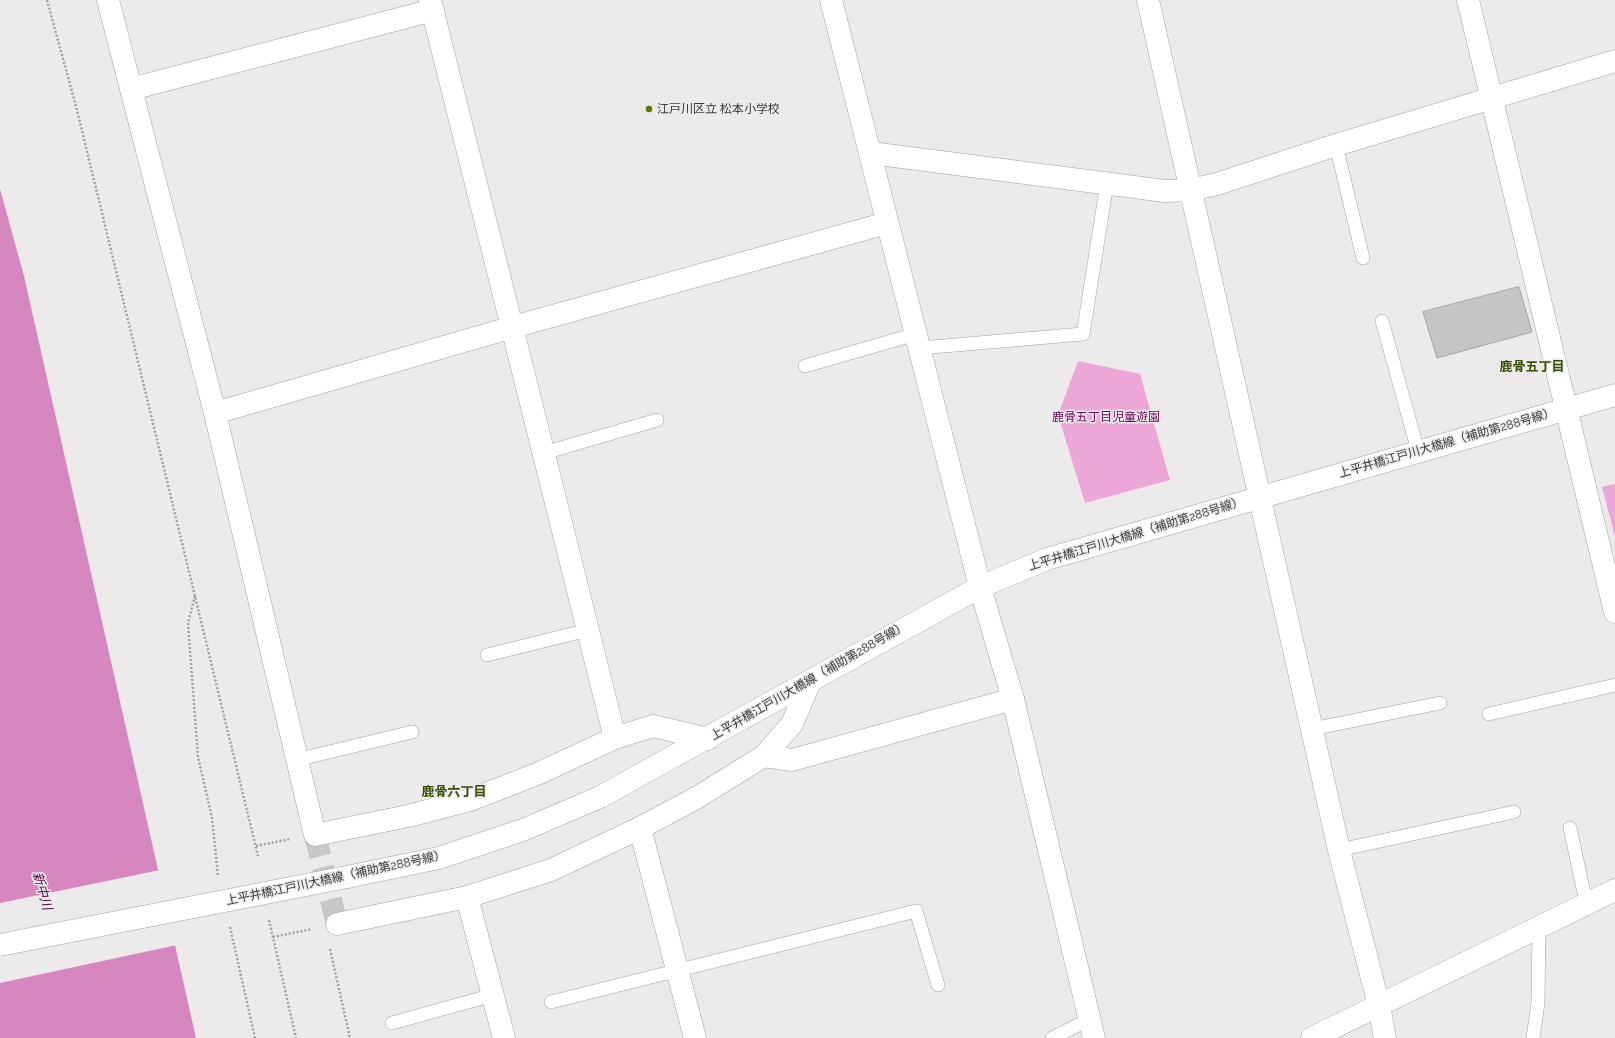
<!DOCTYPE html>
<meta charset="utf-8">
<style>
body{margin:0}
canvas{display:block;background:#edeaec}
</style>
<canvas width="1615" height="1038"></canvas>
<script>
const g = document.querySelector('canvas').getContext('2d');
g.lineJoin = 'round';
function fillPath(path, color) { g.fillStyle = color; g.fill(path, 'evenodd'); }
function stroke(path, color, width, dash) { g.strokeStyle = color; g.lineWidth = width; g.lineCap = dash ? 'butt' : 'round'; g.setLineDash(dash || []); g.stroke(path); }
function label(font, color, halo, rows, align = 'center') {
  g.font = font + ' Raleway,"Noto Sans JP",sans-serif'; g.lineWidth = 3; g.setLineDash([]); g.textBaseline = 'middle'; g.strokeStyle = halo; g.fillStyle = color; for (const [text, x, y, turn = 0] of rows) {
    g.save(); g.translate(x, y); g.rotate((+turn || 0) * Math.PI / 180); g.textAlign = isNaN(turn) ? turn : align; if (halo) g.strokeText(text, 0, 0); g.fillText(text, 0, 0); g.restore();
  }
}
const green = new Path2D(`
 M 1078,361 L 1140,374 L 1170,480 L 1085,503 L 1058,415 Z
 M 1615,484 L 1615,537 L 1602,487 Z`);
const water = new Path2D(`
 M 0,189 L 24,276 L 196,1038 L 0,1038 Z`);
const pier = new Path2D(`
 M 160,870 L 177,945 L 0,983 L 0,903 Z`);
const building = new Path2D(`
 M 1519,287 L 1532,332 L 1437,358 L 1423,312 Z`);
const streetTunnel = new Path2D(`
 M 315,835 L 337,924`);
const path = new Path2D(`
 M 47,0 L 77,110 L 258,856
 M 195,596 L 188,623 L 198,757 L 212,818 L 218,876
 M 256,846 L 290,839
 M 269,920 L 296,1038
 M 230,927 L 255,1038
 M 273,937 L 312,929
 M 330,949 L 350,1038`);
const lane = new Path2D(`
 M 1336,145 L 1363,258
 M 1382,321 L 1418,451
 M 920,348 L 1083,334 L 1107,183
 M 805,366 L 916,334
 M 544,453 L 657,420
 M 487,655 L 588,630
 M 1489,714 L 1615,685
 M 1312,729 L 1440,703
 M 296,760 L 412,732
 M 1570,828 L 1586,902
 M 1339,850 L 1514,812
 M 551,1002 L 916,911 L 938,985
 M 392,1023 L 493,995
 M 1052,1038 L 1090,1019
 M 1533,1038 L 1538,1003 L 1539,926`);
const street = new Path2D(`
 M 108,0 L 215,413 L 315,835 L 408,816 L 470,800 L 537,774 L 615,738 L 653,726 L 708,739
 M 430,0 L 615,738
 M 1148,0 L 1339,850 L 1379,1006 L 1385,1038
 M 1468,0 L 1615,612
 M 131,89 L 433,10
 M 871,153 L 1165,191 L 1190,190 L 1217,184 L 1336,145 L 1615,61
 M 215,413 L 513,327 L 887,223
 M 764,756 L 792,760 L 1013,699
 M 640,828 L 695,1038
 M 467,897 L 504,1038
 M 337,924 L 467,897 L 551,870 L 640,828 L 698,797 L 764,756 L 792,724 L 810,682
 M 1312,1038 L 1615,890`);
const secondary = new Path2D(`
 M 831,0 L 980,587 L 1013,699 L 1094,1038
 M 347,877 L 439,858 L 523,830 L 600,797 L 980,587 L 1047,559 L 1615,395`);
const secondaryBridge = new Path2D(`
 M 0,945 L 347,877`);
const markers = [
 [649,109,4,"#598101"]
];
const poiNames = [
 ["江戸川区立 松本小学校",657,109]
];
const parkNames = [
 ["鹿骨五丁目児童遊園",1106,417]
];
const streetNames = [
 ["上平井橋江戸川大橋線（補助第288号線）",1447,443,-16],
 ["上平井橋江戸川大橋線（補助第288号線）",1136,534,-17],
 ["上平井橋江戸川大橋線（補助第288号線）",809,681,-30],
 ["上平井橋江戸川大橋線（補助第288号線）",336,878,-12]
];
const neighbourhoodNames = [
 ["鹿骨五丁目",1532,367],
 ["鹿骨六丁目",454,792]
];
const waterNames = [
 ["新中川",42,891,74]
];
fillPath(green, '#eda6d8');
fillPath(water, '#d687c0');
fillPath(pier, '#edeaec');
fillPath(building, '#c7c4c6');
stroke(building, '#a4a1a3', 1);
stroke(streetTunnel, '#c9c7c9', 22, [22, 11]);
stroke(lane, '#a4a1a3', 14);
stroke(street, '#a4a1a3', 23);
stroke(secondary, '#a4a1a3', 23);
stroke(path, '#a2a0a1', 2.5, [2, 2]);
stroke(lane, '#fff', 13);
stroke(street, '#fff', 22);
stroke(secondary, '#fff', 22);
stroke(secondaryBridge, '#a4a1a3', 23, []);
stroke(secondaryBridge, '#fff', 22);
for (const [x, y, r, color] of markers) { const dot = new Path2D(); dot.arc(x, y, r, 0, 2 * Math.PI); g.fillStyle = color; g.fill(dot); stroke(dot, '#edeaec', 1.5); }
label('12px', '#3b3a3b', '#edeaec', poiNames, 'left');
label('12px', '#6a0858', '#edeaec', parkNames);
label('12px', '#3b3a3b', '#edeaec', streetNames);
label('bold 13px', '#354f03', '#edeaec', neighbourhoodNames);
label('italic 13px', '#520b44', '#edeaec', waterNames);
</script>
